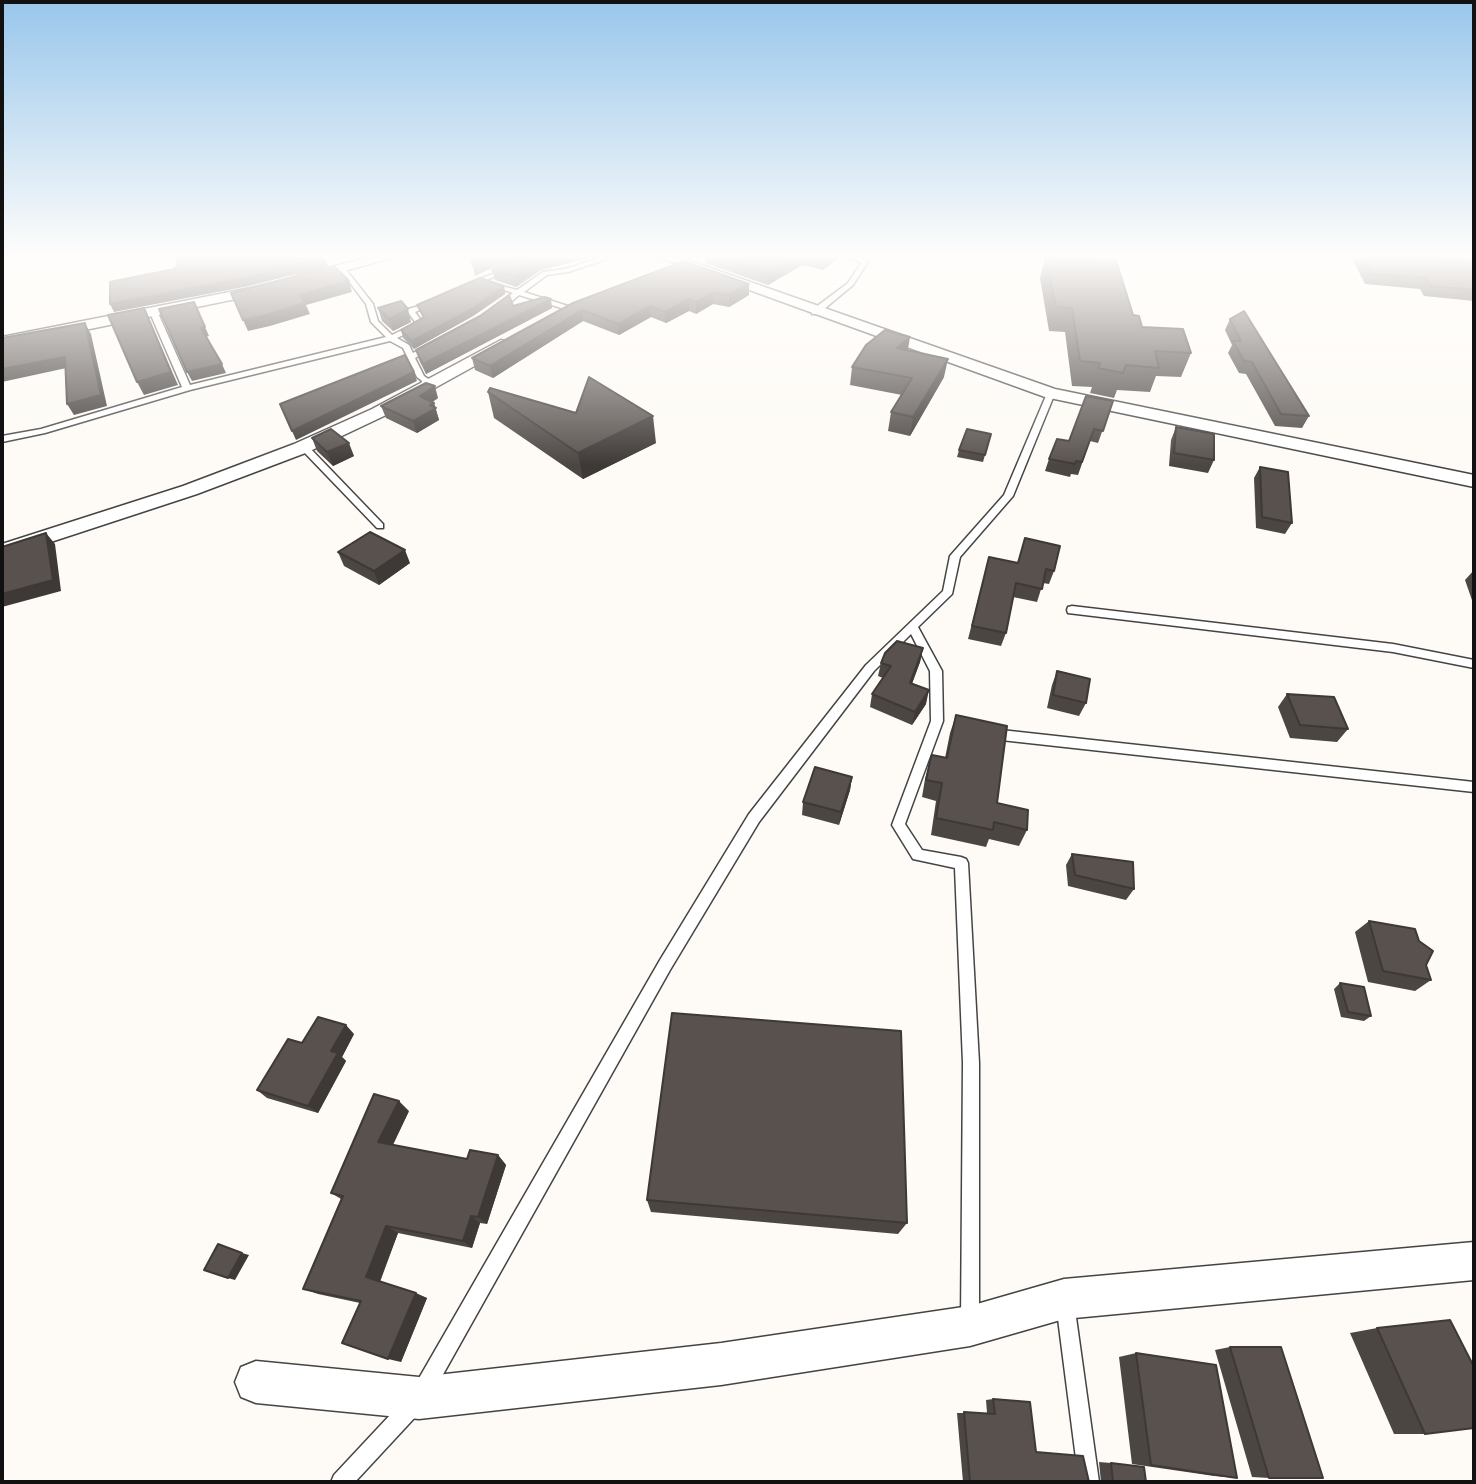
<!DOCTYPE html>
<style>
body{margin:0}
#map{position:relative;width:1476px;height:1484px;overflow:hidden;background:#fefbf6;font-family:"Zilla Slab",serif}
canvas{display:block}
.frame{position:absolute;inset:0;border:4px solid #111;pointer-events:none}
</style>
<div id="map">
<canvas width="1476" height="1484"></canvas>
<div class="frame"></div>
</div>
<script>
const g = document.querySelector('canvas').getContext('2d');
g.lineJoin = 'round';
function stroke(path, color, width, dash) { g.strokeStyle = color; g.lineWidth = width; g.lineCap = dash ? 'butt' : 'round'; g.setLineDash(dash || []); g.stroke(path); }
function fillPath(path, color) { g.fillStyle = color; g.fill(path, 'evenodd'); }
const service = new Path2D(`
 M 520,258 L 528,258 L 499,275 L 465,288 L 460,287 L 495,273 Z
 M 600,258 L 610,258 L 568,272 L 547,275 L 524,292 L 571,307 L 571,311 L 519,295 L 500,311 L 493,309 L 513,293 L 486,284 L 486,282 L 517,290 L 543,272 L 565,269 Z
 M 852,258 L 861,258 L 868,262 L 853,285 L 818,314 L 812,314 L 812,310 L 848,283 L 861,263 Z
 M 340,267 L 344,267 L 373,304 L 378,321 L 392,335 L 416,323 L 407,311 L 408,309 L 434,302 L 434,304 L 415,312 L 424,324 L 423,326 L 397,338 L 409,345 L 413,353 L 429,344 L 436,346 L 415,358 L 424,376 L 430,380 L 428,388 L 421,386 L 422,381 L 417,377 L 403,348 L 390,341 L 190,390 L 45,433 L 2,442 L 2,436 L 41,429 L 182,387 L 150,313 L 151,311 L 158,313 L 190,385 L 386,337 L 371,322 L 366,304 L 339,268 Z
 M 1048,391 L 1055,393 L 1013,496 L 960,557 L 952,594 L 918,627 L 942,671 L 943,721 L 905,824 L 922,850 L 961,857 L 966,859 L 968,863 L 979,1063 L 979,1323 L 977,1330 L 970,1332 L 963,1330 L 961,1323 L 963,1063 L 955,868 L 913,859 L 892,825 L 931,721 L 930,671 L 911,634 L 874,671 L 759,822 L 670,970 L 432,1394 L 425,1397 L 418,1394 L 415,1387 L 418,1380 L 660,960 L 749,814 L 866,665 L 943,591 L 950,556 L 1004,495 Z
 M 304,444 L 307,445 L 383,524 L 383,528 L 377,528 L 301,449 L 300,447 Z
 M 1072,606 L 1393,644 L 1474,660 L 1474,668 L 1393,652 L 1068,613 L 1067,610 L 1068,607 Z
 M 992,729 L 1474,782 L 1474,792 L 992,739 L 988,737 L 986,734 L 988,731 Z
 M 1065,1294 L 1071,1297 L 1074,1303 L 1099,1482 L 1079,1482 L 1056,1303 L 1059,1297 Z
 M 412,1396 L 419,1399 L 422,1406 L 419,1413 L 355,1482 L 331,1482 L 334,1475 L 405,1399 Z`);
const minor = new Path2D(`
 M 367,258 L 392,258 L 303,282 L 296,278 L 298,275 Z
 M 661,258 L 682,258 L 1055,389 L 1474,475 L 1474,487 L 1045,397 Z
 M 265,285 L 272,289 L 270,292 L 2,347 L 2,337 Z
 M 501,340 L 507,342 L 507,348 L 384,416 L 308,452 L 197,494 L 2,558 L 2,544 L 183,486 L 294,444 L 372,409 Z
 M 1474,1242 L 1474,1280 L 1064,1319 L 970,1346 L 721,1385 L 419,1419 L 256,1403 L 241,1397 L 235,1382 L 241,1367 L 256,1361 L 419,1377 L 721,1343 L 970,1306 L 1064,1279 Z`);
const wall = new Path2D(`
 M 513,258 L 588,258 L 541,270 L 516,287 L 495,280 L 492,270 Z
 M 705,258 L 839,258 L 823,270 L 802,265 L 768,285 L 705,263 Z
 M 1045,258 L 1093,258 L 1142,327 L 1191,353 L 1181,377 L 1156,376 L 1150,392 L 1117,390 L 1114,398 L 1090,393 L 1092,387 L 1072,386 L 1065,332 L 1049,331 L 1040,278 Z
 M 1352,258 L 1435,258 L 1474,260 L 1474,301 L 1424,296 L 1420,289 L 1365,284 Z
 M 749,284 L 749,295 L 729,307 L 713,304 L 696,314 L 689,311 L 666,323 L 651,317 L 619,335 L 583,321 L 493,378 L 475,370 L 472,358 L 573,303 Z
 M 504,286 L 505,294 L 473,316 L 414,349 L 403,338 L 401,330 L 423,318 L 417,305 Z
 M 513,306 L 552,308 L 426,374 L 419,360 L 416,350 Z
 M 378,308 L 411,322 L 393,331 L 382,321 Z
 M 1230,319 L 1309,416 L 1302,428 L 1275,426 L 1246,374 L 1239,373 L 1228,353 L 1232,345 L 1225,330 Z
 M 908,351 L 944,377 L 910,436 L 888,431 L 891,412 L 902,395 L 850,385 L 852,367 Z
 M 488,392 L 576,413 L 656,443 L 583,479 L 494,418 Z
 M 438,398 L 432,402 L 434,403 L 439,420 L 417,433 L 386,418 L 381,406 Z
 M 1113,401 L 1098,443 L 1090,441 L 1078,475 L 1071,474 L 1070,477 L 1045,471 L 1049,459 Z
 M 1176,427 L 1214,460 L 1208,473 L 1169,466 L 1171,440 Z
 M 991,434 L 983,462 L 957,457 L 959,450 Z
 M 312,438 L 354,456 L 333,466 L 317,451 Z
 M 1260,467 L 1292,523 L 1285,534 L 1256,528 L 1254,478 Z
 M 338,552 L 410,563 L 379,585 L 344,566 Z
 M 989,557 L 1054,571 L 1049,584 L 1043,583 L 1037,602 L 1013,597 L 1006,633 L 1001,646 L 968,639 Z
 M 1474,570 L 1474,606 L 1465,580 Z
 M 923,648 L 920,662 L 912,684 L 926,704 L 912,725 L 870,707 L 872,694 L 883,678 L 878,676 L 881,663 Z
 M 1057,671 L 1086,703 L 1079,716 L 1047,708 L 1052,685 Z
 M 1287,694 L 1348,729 L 1337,742 L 1290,738 L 1278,707 Z
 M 956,715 L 997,803 L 1027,830 L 1019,846 L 989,839 L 986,847 L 931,835 L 936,801 L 922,797 L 925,779 L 932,755 L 945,758 L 950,733 Z
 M 852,777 L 850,790 L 839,825 L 802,815 L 803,802 Z
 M 1072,854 L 1134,889 L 1126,900 L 1068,886 L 1066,865 Z
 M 1369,921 L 1426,965 L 1431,980 L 1415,991 L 1368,982 L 1355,932 Z
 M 1340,983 L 1371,1016 L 1364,1021 L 1341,1017 L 1334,989 Z
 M 354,1034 L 342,1057 L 346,1061 L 318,1113 L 267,1098 L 257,1090 L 302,1043 Z
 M 409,1111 L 393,1145 L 467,1159 L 498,1155 L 506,1165 L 487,1224 L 480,1223 L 472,1248 L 398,1233 L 380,1282 L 427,1298 L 401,1362 L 360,1303 L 318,1294 L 303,1289 L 341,1199 L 331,1193 Z
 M 647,1200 L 907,1223 L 898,1234 L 651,1212 Z
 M 1377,1328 L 1425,1434 L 1394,1434 L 1350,1333 Z
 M 1230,1347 L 1269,1478 L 1252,1477 L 1215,1350 Z
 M 1136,1353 L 1237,1478 L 1214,1476 L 1132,1464 L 1119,1357 Z
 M 993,1399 L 1036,1452 L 1089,1482 L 963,1482 L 957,1413 L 987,1413 L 986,1400 Z
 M 1099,1462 L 1111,1463 L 1146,1482 L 1101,1482 Z`);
const shadedWall = new Path2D(`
 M 321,258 L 325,258 L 328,266 L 249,286 L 114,312 L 110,304 Z
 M 489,258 L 513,258 L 475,276 L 473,266 Z
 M 543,258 L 588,258 L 541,270 L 516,287 L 514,276 L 540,259 Z
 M 797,258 L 803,258 L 802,265 L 768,285 L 768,274 Z
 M 826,258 L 839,258 L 823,270 L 823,260 Z
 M 349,281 L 352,292 L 306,305 L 310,314 L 270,326 L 248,331 L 243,320 L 299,295 Z
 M 749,284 L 749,295 L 729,307 L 729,295 Z
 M 504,286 L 505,294 L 473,316 L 414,349 L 412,341 Z
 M 712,293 L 713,304 L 696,314 L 696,302 Z
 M 551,299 L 552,308 L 426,374 L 423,364 Z
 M 689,299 L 689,311 L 666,323 L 665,312 Z
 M 194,302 L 209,336 L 206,337 L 201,328 Z
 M 650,306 L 651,317 L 619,335 L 618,324 Z
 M 144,308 L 178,385 L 144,395 L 137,382 Z
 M 408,309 L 411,322 L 393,331 L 389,319 Z
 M 582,310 L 583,321 L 493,378 L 490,366 Z
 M 85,323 L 91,334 L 107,406 L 74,415 L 67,404 Z
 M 910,337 L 907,355 L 897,348 Z
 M 65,357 L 71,367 L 2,382 L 2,369 Z
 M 948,359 L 944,377 L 910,436 L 913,417 Z
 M 222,364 L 226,373 L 192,381 L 187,372 Z
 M 414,372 L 417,381 L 296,440 L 292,431 Z
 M 435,386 L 438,398 L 424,408 L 420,396 Z
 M 434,403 L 439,420 L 417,433 L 413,421 Z
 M 653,416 L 656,443 L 583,479 L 578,453 Z
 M 349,443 L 354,456 L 333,466 L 327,452 Z
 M 46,533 L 55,544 L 61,591 L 2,607 L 2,594 Z
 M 405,550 L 410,563 L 379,585 L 374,571 Z
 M 923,648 L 920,662 L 907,696 L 910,683 Z
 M 929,690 L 926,704 L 912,725 L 915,712 Z
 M 852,777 L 850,790 L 839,825 L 841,812 Z
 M 346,1025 L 354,1034 L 342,1057 L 346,1061 L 318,1113 L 308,1106 L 331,1051 Z
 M 399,1101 L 409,1111 L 389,1152 L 378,1142 Z
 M 498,1155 L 506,1165 L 487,1224 L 478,1217 Z
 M 471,1216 L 480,1223 L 472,1248 L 463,1241 Z
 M 386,1226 L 398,1233 L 379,1283 L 366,1277 Z
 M 242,1253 L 249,1255 L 235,1280 L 228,1278 Z
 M 416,1293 L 427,1298 L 401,1362 L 388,1359 Z`);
const building = new Path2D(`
 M 178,258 L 321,258 L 246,278 L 110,304 L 110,282 L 174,269 L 177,266 Z
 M 473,258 L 489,258 L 473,266 L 471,259 Z
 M 513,258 L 543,258 L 540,259 L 514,276 L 492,270 Z
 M 721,258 L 797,258 L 768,274 Z
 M 1046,258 L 1116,260 L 1133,315 L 1139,316 L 1142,327 L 1183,329 L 1191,353 L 1155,351 L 1159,368 L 1126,365 L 1123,373 L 1098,368 L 1100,363 L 1080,361 L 1072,308 L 1056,307 Z
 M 1362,258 L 1435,258 L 1474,260 L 1474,290 L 1431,286 L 1426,278 L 1371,274 Z
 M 684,261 L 749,284 L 729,295 L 712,293 L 696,302 L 689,299 L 665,312 L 650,306 L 618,324 L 582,310 L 490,366 L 472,358 L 573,303 Z
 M 334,266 L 349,281 L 299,295 L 306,303 L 266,315 L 243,320 L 231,293 Z
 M 480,278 L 504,286 L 472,309 L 412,341 L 401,330 L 424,317 L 417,305 Z
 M 509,295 L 513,306 L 545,297 L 551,299 L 423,364 L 416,350 L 480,316 Z
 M 401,301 L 408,309 L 389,319 L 378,308 Z
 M 194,302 L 205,327 L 201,328 L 222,364 L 187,372 L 159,309 Z
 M 144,308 L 171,372 L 137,382 L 108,315 Z
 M 1244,311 L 1309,416 L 1281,414 L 1252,362 L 1244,361 L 1233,341 L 1241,341 L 1230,319 Z
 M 85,323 L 101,395 L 67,404 L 65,357 L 2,369 L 2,338 Z
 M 885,330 L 910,337 L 897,348 L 948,359 L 913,417 L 891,412 L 912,378 L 852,367 L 866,345 Z
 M 405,355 L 414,372 L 292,431 L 280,404 Z
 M 589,377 L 653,416 L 578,453 L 488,392 L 490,388 L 576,413 Z
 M 426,383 L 435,386 L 420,396 L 434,403 L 430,405 L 436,408 L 413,421 L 381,406 Z
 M 1086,396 L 1113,401 L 1103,431 L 1094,429 L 1082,462 L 1076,461 L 1075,464 L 1049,459 L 1057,439 L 1069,441 Z
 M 1176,427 L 1214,434 L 1214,460 L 1174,453 Z
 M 331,429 L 349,443 L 327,452 L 312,438 Z
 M 967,429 L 991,434 L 985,455 L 959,450 Z
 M 1260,467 L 1288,472 L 1292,523 L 1262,517 Z
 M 370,532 L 405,550 L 374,571 L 338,552 Z
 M 46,533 L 53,580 L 2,594 L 2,547 Z
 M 1025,538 L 1060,546 L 1054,571 L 1046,569 L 1042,589 L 1016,583 L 1006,633 L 972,626 L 989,557 L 1018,563 Z
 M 897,641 L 923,648 L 910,683 L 929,690 L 915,712 L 872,694 L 891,666 L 881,663 L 885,653 Z
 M 1057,671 L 1090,679 L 1086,703 L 1053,695 Z
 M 1287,694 L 1334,697 L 1348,729 L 1300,725 Z
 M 956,715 L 1007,726 L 997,803 L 1028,810 L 1027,830 L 994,822 L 993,830 L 936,818 L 942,783 L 926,780 L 930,761 L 932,755 L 947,758 Z
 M 815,767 L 852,777 L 841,812 L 803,802 Z
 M 1072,854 L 1133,862 L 1134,889 L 1075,875 Z
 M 1369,921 L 1415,929 L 1419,941 L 1433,951 L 1426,965 L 1431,980 L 1383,971 Z
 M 1340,983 L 1364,987 L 1371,1016 L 1348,1012 Z
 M 672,1013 L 901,1031 L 907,1223 L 647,1200 Z
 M 318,1017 L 346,1025 L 331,1051 L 338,1053 L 308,1106 L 257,1090 L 288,1039 L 302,1043 Z
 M 374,1094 L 399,1101 L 378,1142 L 467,1159 L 470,1150 L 498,1155 L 478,1217 L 471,1216 L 463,1241 L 386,1226 L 366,1277 L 416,1293 L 388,1359 L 342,1343 L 361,1301 L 303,1289 L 343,1196 L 331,1193 Z
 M 218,1244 L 242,1253 L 228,1278 L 204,1270 Z
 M 1450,1320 L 1474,1367 L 1474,1428 L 1425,1434 L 1377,1328 Z
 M 1230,1347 L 1281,1347 L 1323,1478 L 1269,1478 Z
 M 1136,1353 L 1216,1365 L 1237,1478 L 1151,1465 Z
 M 993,1399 L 1030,1402 L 1036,1452 L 1083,1456 L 1089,1482 L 970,1482 L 964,1412 L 995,1414 Z
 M 1111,1463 L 1144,1467 L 1146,1482 L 1113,1482 Z`);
stroke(service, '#444', 3);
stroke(minor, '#444', 3);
fillPath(service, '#fff');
fillPath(minor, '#fff');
fillPath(wall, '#4c4643');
fillPath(shadedWall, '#3e3937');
fillPath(building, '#58514e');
stroke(building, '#3e3937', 2);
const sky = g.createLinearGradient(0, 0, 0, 466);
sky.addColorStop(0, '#98c6eb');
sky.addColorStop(0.55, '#fffdfb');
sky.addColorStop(1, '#fffdfb00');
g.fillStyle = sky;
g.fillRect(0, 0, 1476, 466);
</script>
